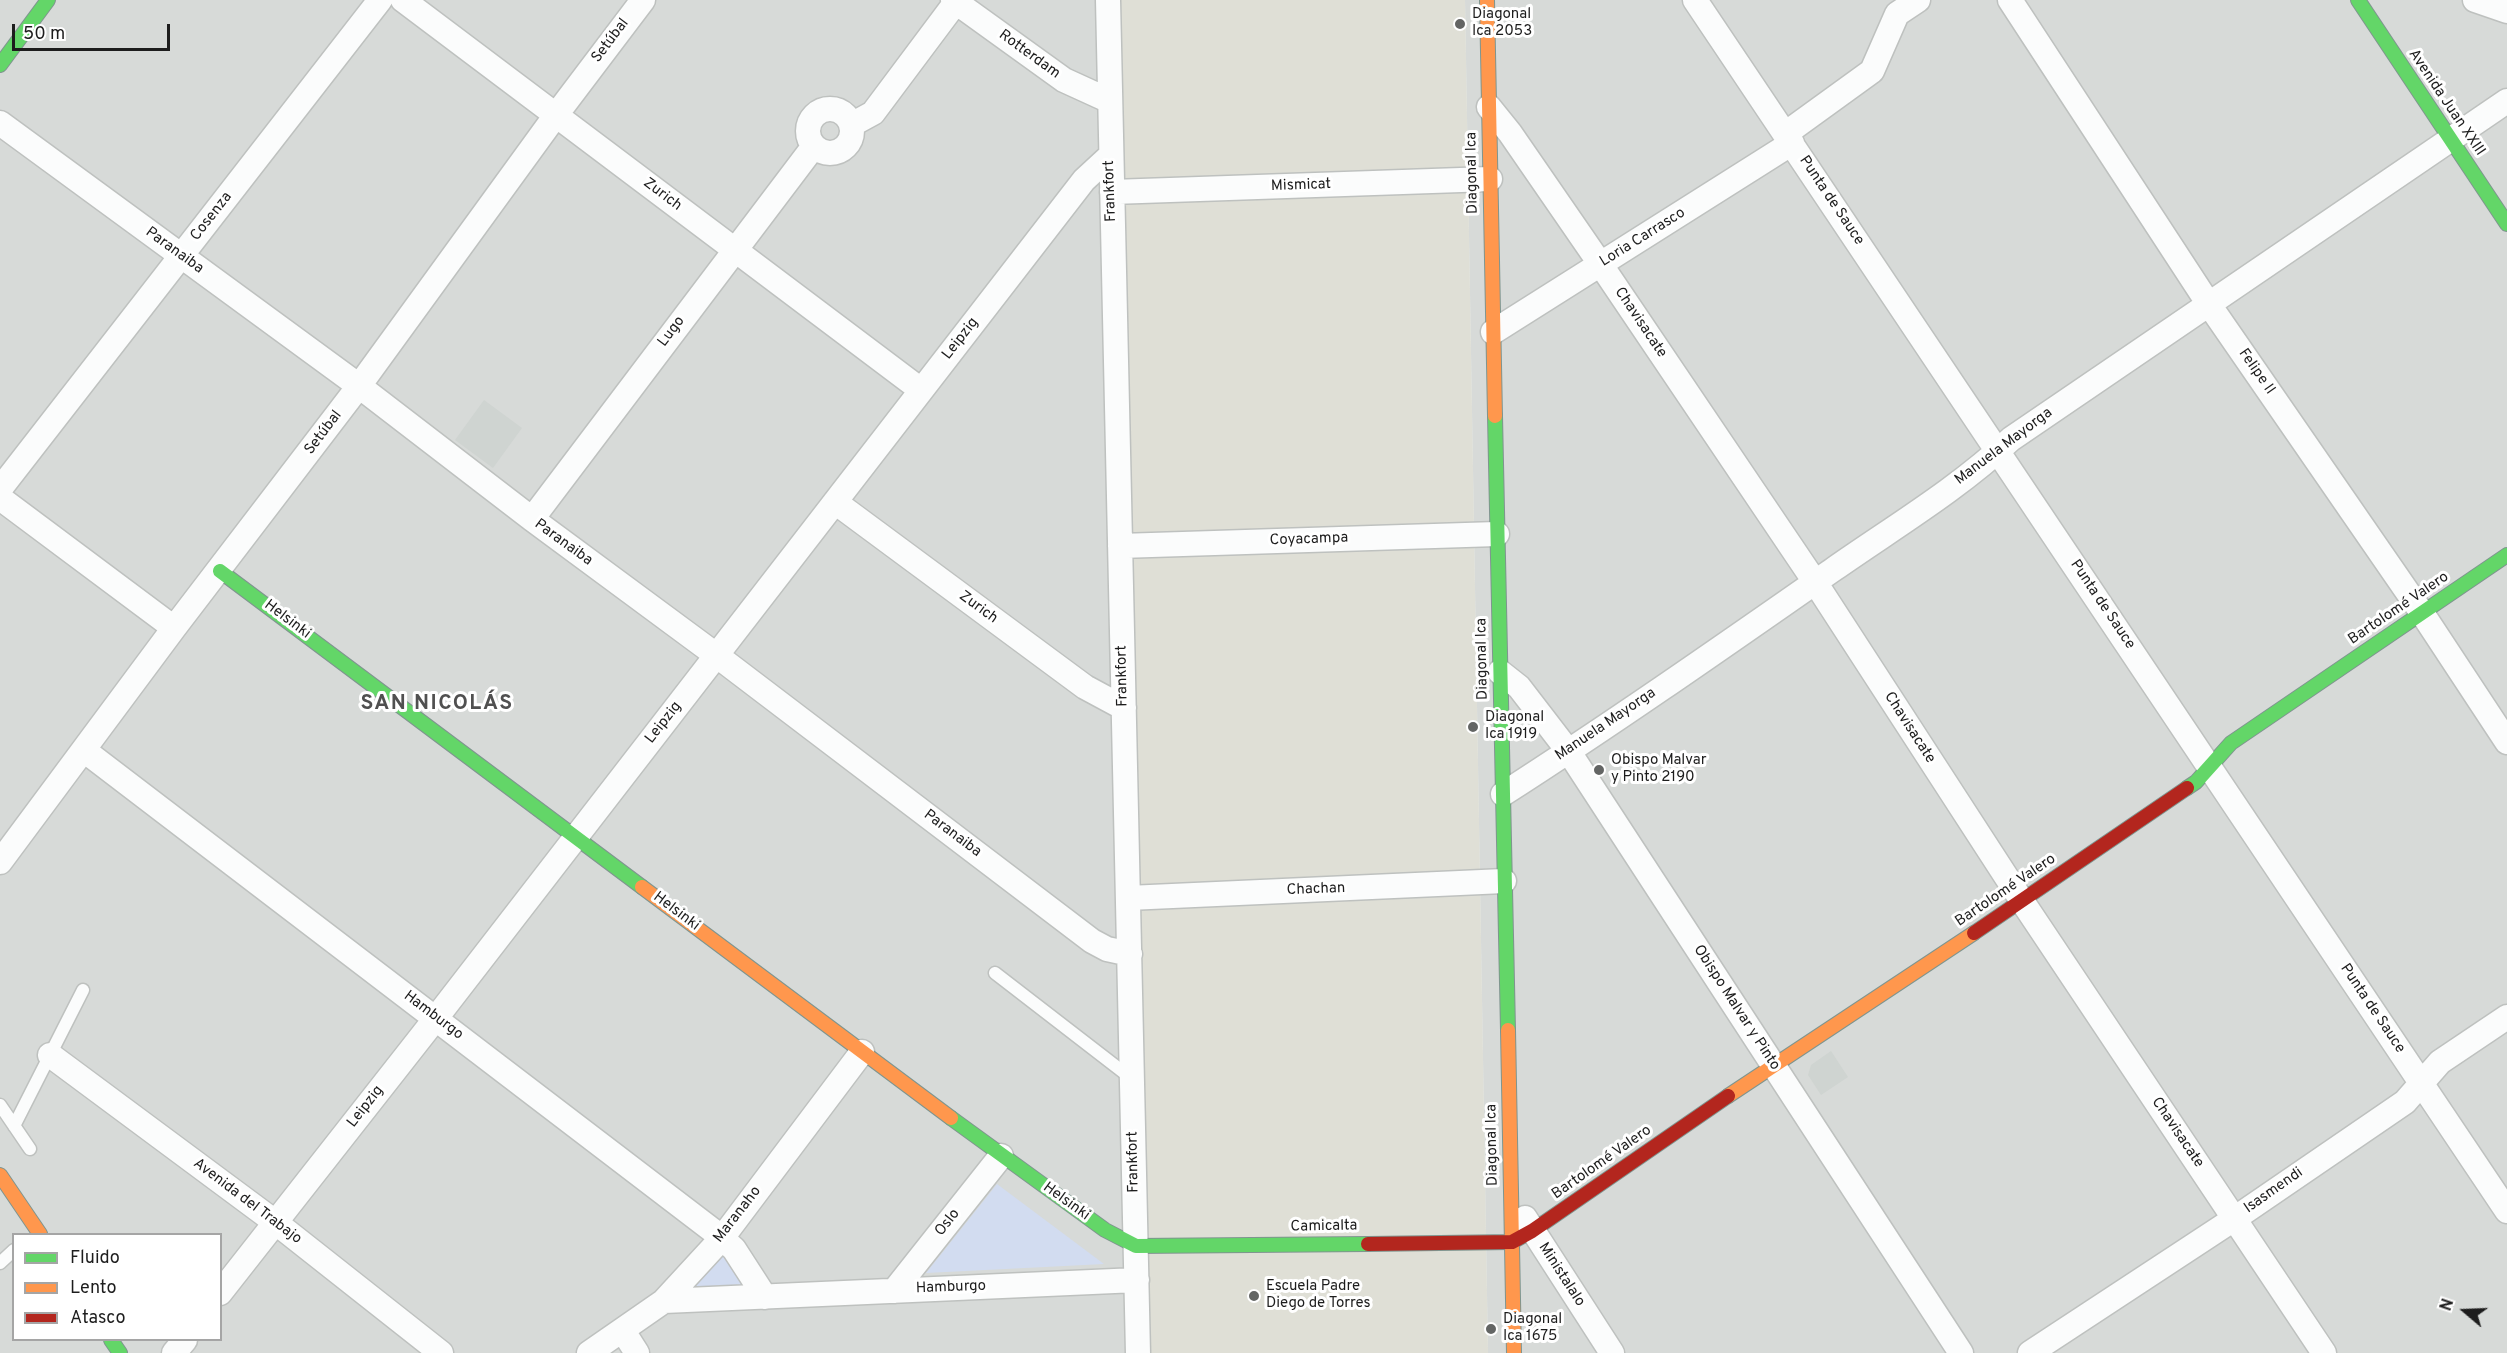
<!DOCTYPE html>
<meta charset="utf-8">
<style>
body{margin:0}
#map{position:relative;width:2507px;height:1353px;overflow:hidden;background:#e6ebe8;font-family:Overpass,sans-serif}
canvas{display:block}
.legend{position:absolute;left:12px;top:1233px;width:210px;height:108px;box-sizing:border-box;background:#fff;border:2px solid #a5a5a5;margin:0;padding:8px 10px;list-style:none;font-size:18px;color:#1d1d1d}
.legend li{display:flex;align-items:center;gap:12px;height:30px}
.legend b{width:30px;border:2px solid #a5a5a5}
.north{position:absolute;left:2435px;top:1281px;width:60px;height:60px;-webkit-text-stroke:4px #fff;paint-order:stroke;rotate:289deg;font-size:16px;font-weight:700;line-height:24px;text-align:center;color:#1d1d1d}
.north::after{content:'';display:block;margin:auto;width:21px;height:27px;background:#1d1d1d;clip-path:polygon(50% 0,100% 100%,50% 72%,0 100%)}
.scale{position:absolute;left:12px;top:24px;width:158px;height:27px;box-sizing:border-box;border:3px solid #1d1d1d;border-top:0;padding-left:8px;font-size:18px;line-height:21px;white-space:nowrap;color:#1d1d1d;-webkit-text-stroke:4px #fff;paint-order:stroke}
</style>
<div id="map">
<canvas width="2507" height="1353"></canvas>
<ul class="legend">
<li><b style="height:8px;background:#63d668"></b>Fluido</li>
<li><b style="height:8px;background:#ff974d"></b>Lento</li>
<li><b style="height:8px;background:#b3261e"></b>Atasco</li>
</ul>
<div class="north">N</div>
<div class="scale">50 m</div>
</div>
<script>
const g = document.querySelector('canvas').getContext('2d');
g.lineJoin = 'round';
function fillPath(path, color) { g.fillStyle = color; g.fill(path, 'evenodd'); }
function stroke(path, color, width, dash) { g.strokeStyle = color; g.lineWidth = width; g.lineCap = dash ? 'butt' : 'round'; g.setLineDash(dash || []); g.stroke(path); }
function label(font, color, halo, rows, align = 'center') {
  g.font = font + ' Overpass,sans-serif'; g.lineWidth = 6; g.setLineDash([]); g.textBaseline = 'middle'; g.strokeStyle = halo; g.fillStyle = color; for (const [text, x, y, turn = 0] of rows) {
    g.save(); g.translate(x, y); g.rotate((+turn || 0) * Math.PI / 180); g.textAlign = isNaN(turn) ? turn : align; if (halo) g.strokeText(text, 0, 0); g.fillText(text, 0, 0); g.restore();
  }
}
const residential = new Path2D(`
 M 0,0 L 1115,0 L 1144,1353 L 0,1353 ZM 14,1234 L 220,1234 L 220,1340 L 14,1340 Z
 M 1465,0 L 2507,0 L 2507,1353 L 1488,1353 Z`);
const industrial = new Path2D(`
 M 1115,0 L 1465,0 L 1488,1353 L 1144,1353 Z`);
const park = new Path2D(`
 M 997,1184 L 1104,1264 L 926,1273 Z
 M 720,1250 L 743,1286 L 686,1290 Z`);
const building = new Path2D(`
 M 484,400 L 522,428 L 493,468 L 455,440 Z
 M 1831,1051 L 1848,1077 L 1821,1095 L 1808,1075 L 1811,1065 Z`);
const lane = new Path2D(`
 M 995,973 L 1131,1078
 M 0,1105 L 30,1149
 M 14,1126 L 83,990
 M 0,1263 L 14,1250`);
const street = new Path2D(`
 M 403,0 L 921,390
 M 953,0 L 1064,80 L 1110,101
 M 1108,0 L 1138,1353
 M 1695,0 L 2507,1211
 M 2010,0 L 2208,303 L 2422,613 L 2507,742
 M 2475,0 L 2507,11
 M 1489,107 L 1510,133 L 1601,265 L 1815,582 L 2022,901 L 2324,1353
 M808 131a22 22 0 1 1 44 0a22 22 0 1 1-44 0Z
 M 0,123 L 359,386 L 532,519 L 716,655 L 1092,941 L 1107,949 L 1130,954
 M 851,125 L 873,113 L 956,2
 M 1785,134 L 1872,71 L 1897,14 L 1918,0
 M 1112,192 L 1490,179
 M 1493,332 L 1792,143
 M 0,489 L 380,0
 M 0,498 L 174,628
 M 835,502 L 1085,687 L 1124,708
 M 532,519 L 814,146
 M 1120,546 L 1497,534
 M 1500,672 L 1519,687 L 1569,752 L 1961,1353
 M 85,751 L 716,1233 L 734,1249 L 765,1297
 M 1503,794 C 1615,722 1725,645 1834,569 C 1894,527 1958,489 2011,439 L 2507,101
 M 0,862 L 174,628 L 359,386 L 556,115 L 643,0
 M 1128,898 L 1504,881
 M 50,1055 L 275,1222 L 441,1353
 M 1525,1218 L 1612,1353
 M 894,1291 L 1001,1156
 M 220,1293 L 436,1018 L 1084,180 L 1110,156
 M 664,1301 L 1137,1280
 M 623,1331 L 637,1353
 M 174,1353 L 185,1340
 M 589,1353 L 664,1301 L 722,1238 L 862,1052
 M 2030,1353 L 2234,1219 L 2405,1102 L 2440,1062 L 2507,1017`);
const fast = new Path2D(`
 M 2358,0 L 2507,224
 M 0,65 L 48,0
 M 1495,416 L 1508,1030
 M 220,571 L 642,887
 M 2187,788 L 2196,782 L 2231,743 L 2507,555
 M 951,1118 L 1105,1230 L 1136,1246 L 1368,1244
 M 111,1340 L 120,1353`);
const slow = new Path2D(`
 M 1487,0 L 1495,416
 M 642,887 L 951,1118
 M 1508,1030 L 1514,1353
 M 1728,1096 L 1974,933
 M 0,1175 L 40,1234`);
const jam = new Path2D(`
 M 1974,933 L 2187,788
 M 1368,1244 L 1512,1242 L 1532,1231 L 1728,1096`);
const markers = [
 [1460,24,6,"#636564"],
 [1473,727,6,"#636564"],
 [1599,770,6,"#636564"],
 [1254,1296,6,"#636564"],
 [1491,1329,6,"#636564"]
];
const poiNames = [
 ["Diagonal",1472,15],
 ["Ica 2053",1472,32],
 ["Diagonal",1485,718],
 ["Ica 1919",1485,735],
 ["Obispo Malvar",1611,761],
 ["y Pinto 2190",1611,778],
 ["Escuela Padre",1266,1287],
 ["Diego de Torres",1266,1304],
 ["Diagonal",1503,1320],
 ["Ica 1675",1503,1337]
];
const streetNames = [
 ["Setúbal",611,41,-53],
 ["Rotterdam",1029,55,36],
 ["Avenida Juan XXIII",2446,103,56],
 ["Diagonal Ica",1473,173,-91],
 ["Mismicat",1301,186,-2],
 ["Frankfort",1111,191,-92],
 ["Zurich",662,195,37],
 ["Punta de Sauce",1831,201,56],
 ["Cosenza",212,217,-52],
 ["Loria Carrasco",1643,238,-32],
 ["Paranaiba",174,251,36],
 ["Chavisacate",1640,323,56],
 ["Lugo",672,332,-53],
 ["Leipzig",961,339,-52],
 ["Felipe II",2256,372,55],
 ["Setúbal",324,433,-53],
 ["Manuela Mayorga",2004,447,-37],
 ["Coyacampa",1309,540,-2],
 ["Paranaiba",563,543,36],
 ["Punta de Sauce",2102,605,56],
 ["Zurich",978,608,36],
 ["Bartolomé Valero",2399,609,-34],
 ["Helsinki",287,620,37],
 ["Diagonal Ica",1483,659,-91],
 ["Frankfort",1123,676,-91],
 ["Leipzig",664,723,-52],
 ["Manuela Mayorga",1606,725,-34],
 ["Chavisacate",1909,728,57],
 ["Paranaiba",952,834,37],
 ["Chachan",1316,890,-2],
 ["Bartolomé Valero",2006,891,-34],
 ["Helsinki",676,912,37],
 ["Obispo Malvar y Pinto",1736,1008,57],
 ["Punta de Sauce",2372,1009,56],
 ["Hamburgo",433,1016,37],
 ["Leipzig",366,1107,-52],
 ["Chavisacate",2177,1133,56],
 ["Diagonal Ica",1493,1145,-91],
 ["Frankfort",1134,1162,-91],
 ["Bartolomé Valero",1602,1163,-35],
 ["Isasmendi",2274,1191,-35],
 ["Avenida del Trabajo",247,1202,37],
 ["Helsinki",1066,1202,36],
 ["Maranaho",738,1215,-52],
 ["Oslo",948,1223,-52],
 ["Camicalta",1324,1227,-1],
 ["Ministalalo",1561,1275,57],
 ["Hamburgo",951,1288,-2]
];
const districtNames = [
 ["SAN NICOLÁS",437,705]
];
fillPath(residential, '#d7dad8');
fillPath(industrial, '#dfdfd6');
fillPath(park, '#d2dcf0');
fillPath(building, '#cfd4d1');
stroke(lane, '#bec1bf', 15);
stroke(street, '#bec1bf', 27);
stroke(fast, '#7f958f', 16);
stroke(slow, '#7f958f', 16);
stroke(jam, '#7f958f', 16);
stroke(lane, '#fbfcfc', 12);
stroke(street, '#fbfcfc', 24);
stroke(fast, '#63d668', 14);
stroke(slow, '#ff974d', 14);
stroke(jam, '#b3261e', 14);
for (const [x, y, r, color] of markers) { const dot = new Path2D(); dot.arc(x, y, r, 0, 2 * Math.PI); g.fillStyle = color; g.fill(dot); stroke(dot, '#fff', 2); }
label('15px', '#1d1d1d', '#fff', poiNames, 'left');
label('15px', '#1d1d1d', '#fff', streetNames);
g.letterSpacing = '1.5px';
label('bold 21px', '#505050', '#fff', districtNames);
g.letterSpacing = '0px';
</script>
